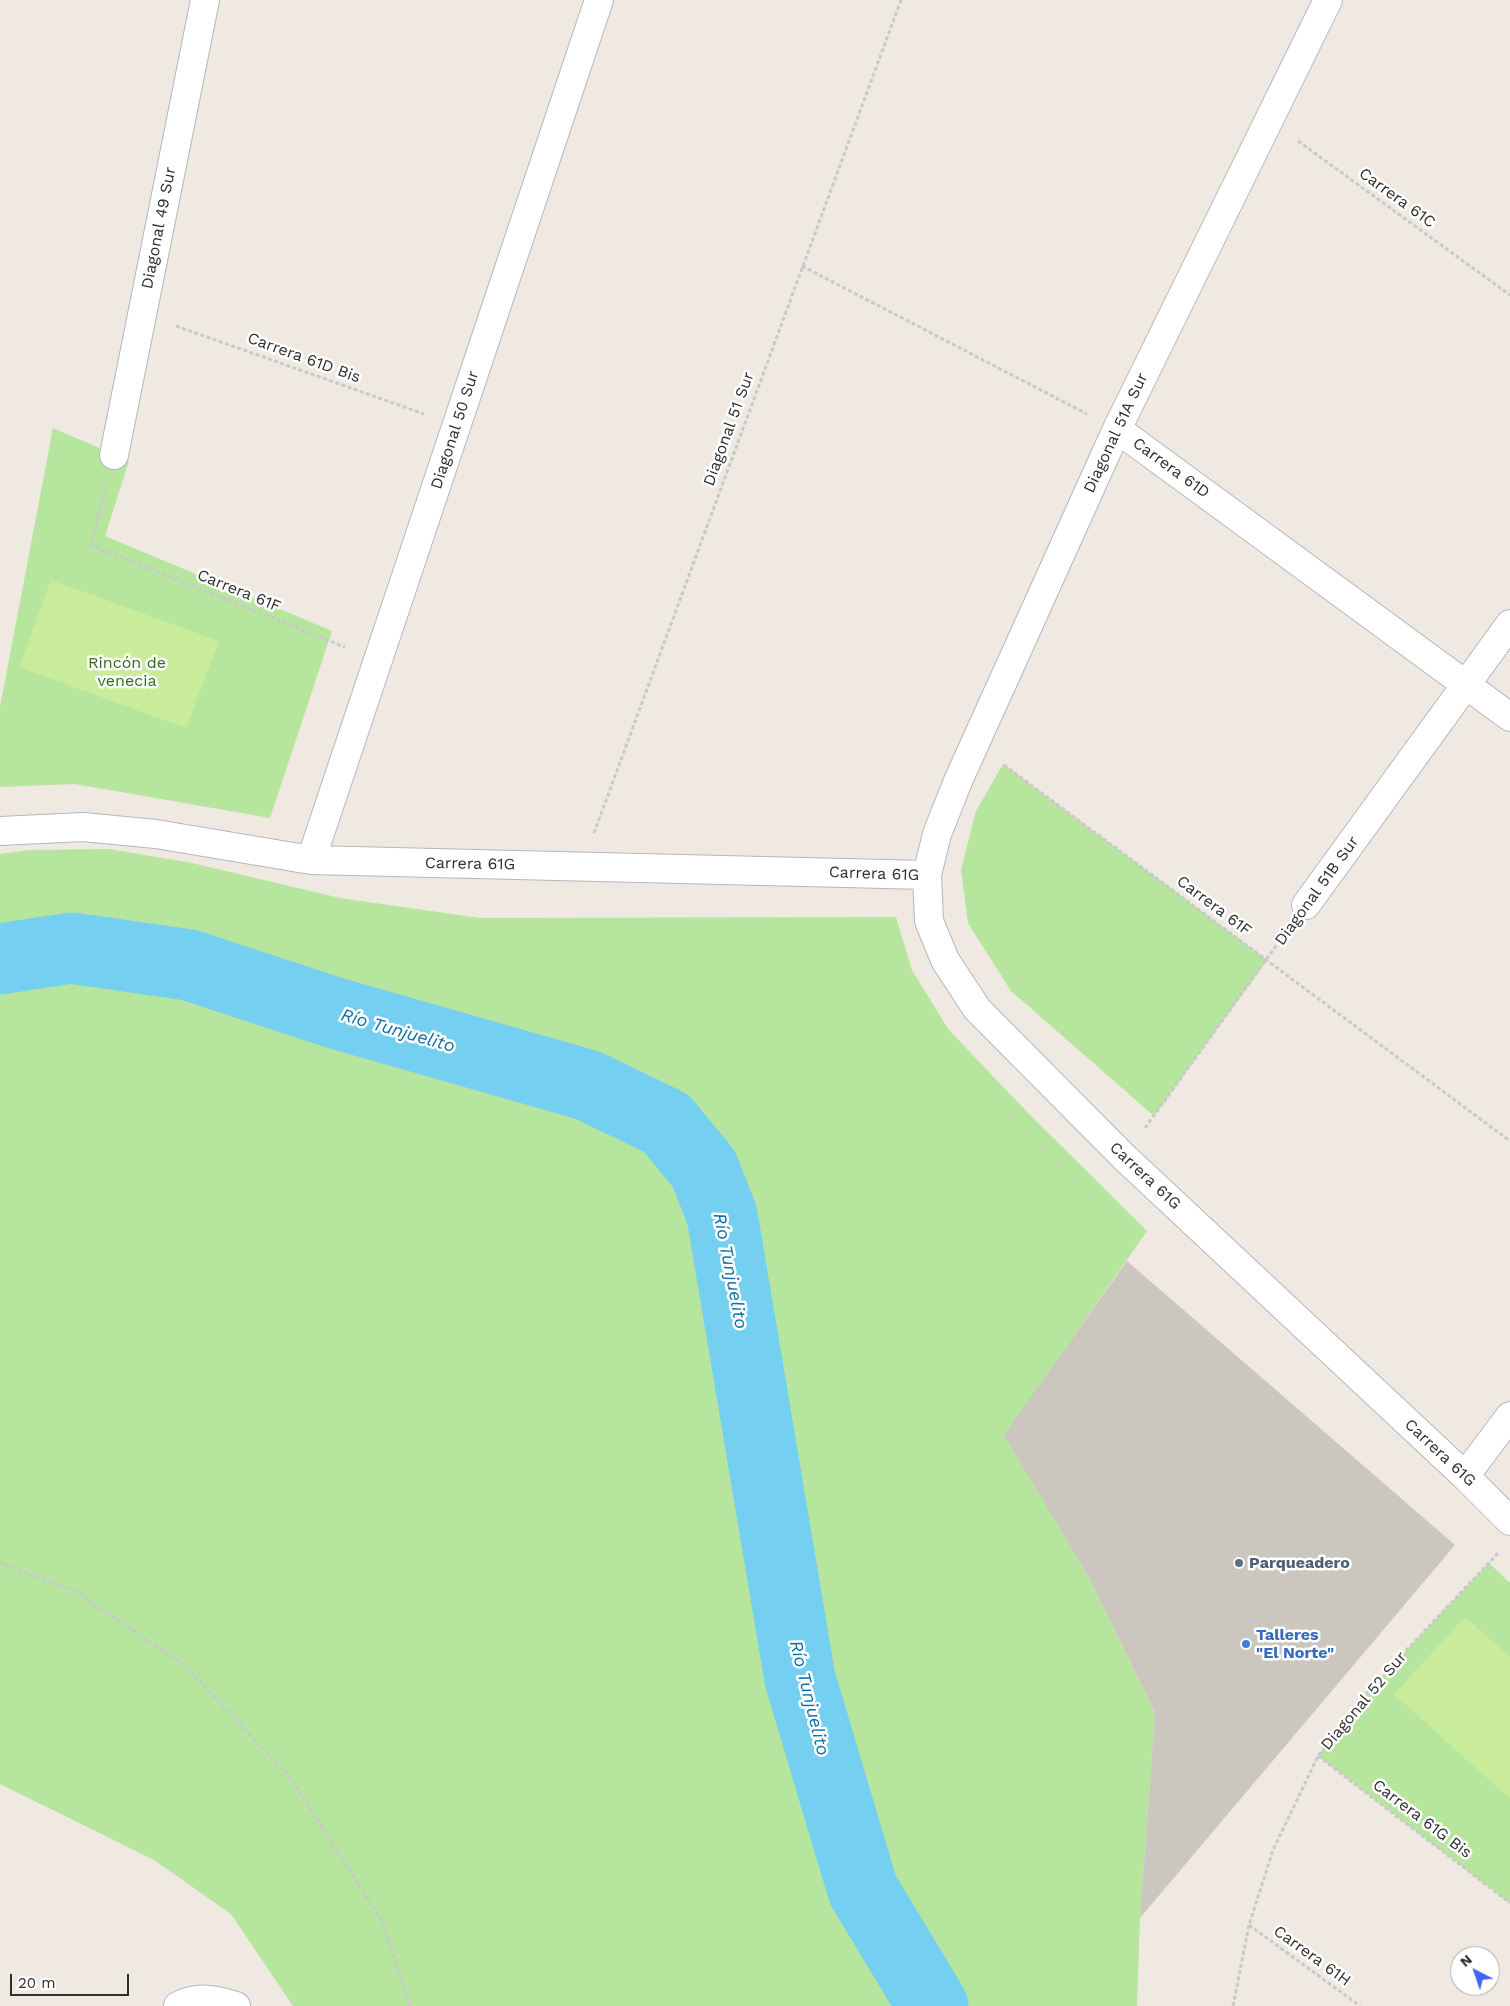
<!DOCTYPE html>
<meta charset="utf-8">
<style>
body{margin:0}
#map{position:relative;width:1510px;height:2006px;overflow:hidden;background:#efe9e1;font-family:"Work Sans",sans-serif}
canvas{display:block}
.north{position:absolute;left:1450px;top:1946px;width:50px;height:50px;box-sizing:border-box;background:#fff;border:1px solid #ababab;border-radius:50%;rotate:319deg;font-size:14px;font-weight:700;line-height:20px;text-align:center;color:#2e2e2e}
.north::after{content:'';display:block;margin:auto;width:18px;height:22px;background:#4264fb;clip-path:polygon(50% 0,100% 100%,50% 72%,0 100%)}
.scale{position:absolute;left:10px;top:1974px;width:119px;height:22px;box-sizing:border-box;border:2px solid #2e2e2e;border-top:0;padding-left:6px;font-size:15px;line-height:18px;white-space:nowrap;color:#2e2e2e;-webkit-text-stroke:4px #fff;paint-order:stroke}
</style>
<div id="map">
<canvas width="1510" height="2006"></canvas>
<div class="north">N</div>
<div class="scale">20 m</div>
</div>
<script>
const g = document.querySelector('canvas').getContext('2d');
g.lineJoin = 'round';
function fillPath(path, color) { g.fillStyle = color; g.fill(path, 'evenodd'); }
function stroke(path, color, width, dash) { g.strokeStyle = color; g.lineWidth = width; g.lineCap = dash ? 'butt' : 'round'; g.setLineDash(dash || []); g.stroke(path); }
function label(font, color, halo, rows, align = 'center') {
  g.font = font + ' "Work Sans",sans-serif'; g.lineWidth = 5; g.setLineDash([]); g.textBaseline = 'middle'; g.strokeStyle = halo; g.fillStyle = color; for (const [text, x, y, turn = 0] of rows) {
    g.save(); g.translate(x, y); g.rotate((+turn || 0) * Math.PI / 180); g.textAlign = isNaN(turn) ? turn : align; if (halo) g.strokeText(text, 0, 0); g.fillText(text, 0, 0); g.restore();
  }
}
const green = new Path2D(`
 M 53,428 L 129,461 L 105,536 L 332,631 L 270,818 L 75,784 L 0,787 L 0,707 Z
 M 1003,764 L 1267,960 L 1154,1116 L 1011,991 L 968,923 L 961,870 L 976,811 Z
 M 109,849 L 192,863 L 340,898 L 480,918 L 896,917 L 912,970 L 948,1029 L 1028,1113 L 1147,1231 L 1005,1435 L 1088,1576 L 1155,1712 L 1140,1918 L 1137,2006 L 293,2006 L 231,1914 L 154,1860 L 0,1784 L 0,854 L 30,850 Z
 M 1489,1563 L 1510,1583 L 1510,1903 L 1318,1756 L 1368,1691 Z`);
const pitch = new Path2D(`
 M 51,580 L 219,641 L 186,728 L 19,667 Z
 M 1465,1617 L 1510,1657 L 1510,1799 L 1394,1694 Z`);
const river = new Path2D(`
 M 0,959 L 71,948 L 189,965 L 335,1013 L 587,1085 L 666,1123 L 704,1169 L 722,1215 L 800,1679 L 863,1890 L 933,2006`);
const building = new Path2D(`
 M 1127,1261 L 1455,1545 L 1140,1918 L 1155,1712 L 1088,1576 L 1004,1435 Z`);
const path = new Path2D(`
 M 1298,141 L 1510,295
 M 802,266 L 1087,414
 M 176,326 L 424,414
 M 106,487 L 91,545 L 345,647
 M 1004,765 L 1510,1141
 M 594,833 L 901,0
 M 1145,1128 L 1286,932
 M 0,1563 L 73,1590 L 184,1665 L 289,1776 L 383,1923 L 410,2006
 M 1318,1756 L 1510,1903
 M 1249,1925 L 1360,2006
 M 1233,2006 L 1249,1925 L 1273,1850 L 1318,1756 L 1368,1691 L 1499,1552`);
const minor = new Path2D(`
 M 1328,0 L 1117,429 L 958,781 L 937,834 L 927,875 L 929,921 L 945,960 L 977,1009 L 1124,1157 L 1465,1476 L 1510,1521
 M 1117,429 L 1510,717
 M 114,455 L 205,0
 M 0,831 L 83,827 L 156,834 L 311,860 L 927,875
 M 311,860 L 599,0
 M 1306,905 L 1510,624
 M 1465,1476 L 1510,1416
 M 178,2006 C 197,1996 215,1999 236,2006`);
const markers = [
 [1239,1563,5,"#5c6f8a"],
 [1246,1644,5,"#3f7fe0"]
];
const streetNames = [
 ["Carrera 61C",1397,198,36],
 ["Diagonal 49 Sur",159,228,-79],
 ["Carrera 61D Bis",304,358,20],
 ["Diagonal 51 Sur",729,429,-70],
 ["Diagonal 50 Sur",455,430,-72],
 ["Diagonal 51A Sur",1116,433,-65],
 ["Carrera 61D",1171,468,36],
 ["Carrera 61F",239,591,22],
 ["Carrera 61G",470,864,1],
 ["Carrera 61G",874,874,2],
 ["Diagonal 51B Sur",1317,891,-54],
 ["Carrera 61F",1214,906,37],
 ["Carrera 61G",1145,1176,43],
 ["Carrera 61G",1440,1453,43],
 ["Diagonal 52 Sur",1364,1701,-50],
 ["Carrera 61G Bis",1422,1819,37],
 ["Carrera 61H",1312,1956,36]
];
const parkNames = [
 ["Rincón de",127,663],
 ["venecia",127,681]
];
const serviceNames = [
 ["Parqueadero",1249,1563]
];
const shopNames = [
 ["Talleres",1256,1635],
 ["\"El Norte\"",1256,1653]
];
const waterNames = [
 ["Río Tunjuelito",398,1031,16],
 ["Río Tunjuelito",730,1271,79],
 ["Río Tunjuelito",809,1698,76]
];
fillPath(green, '#b6e59e');
fillPath(pitch, '#c9ec9a');
stroke(river, '#75cff0', 71);
fillPath(building, '#cbc7bf');
stroke(minor, '#b4b7c1', 30);
stroke(path, '#c9c9c9', 3, [4, 2.5]);
stroke(minor, '#fff', 28);
for (const [x, y, r, color] of markers) { const dot = new Path2D(); dot.arc(x, y, r, 0, 2 * Math.PI); g.fillStyle = color; g.fill(dot); stroke(dot, '#fff', 2); }
label('16px', '#2e2e2e', '#fff', streetNames);
label('16px', '#2c6e1b', '#fff', parkNames);
label('bold 16px', '#4e5e75', '#fff', serviceNames, 'left');
label('bold 16px', '#366cbe', '#fff', shopNames, 'left');
label('italic 18px', '#0d6fa3', '#fff', waterNames);
</script>
